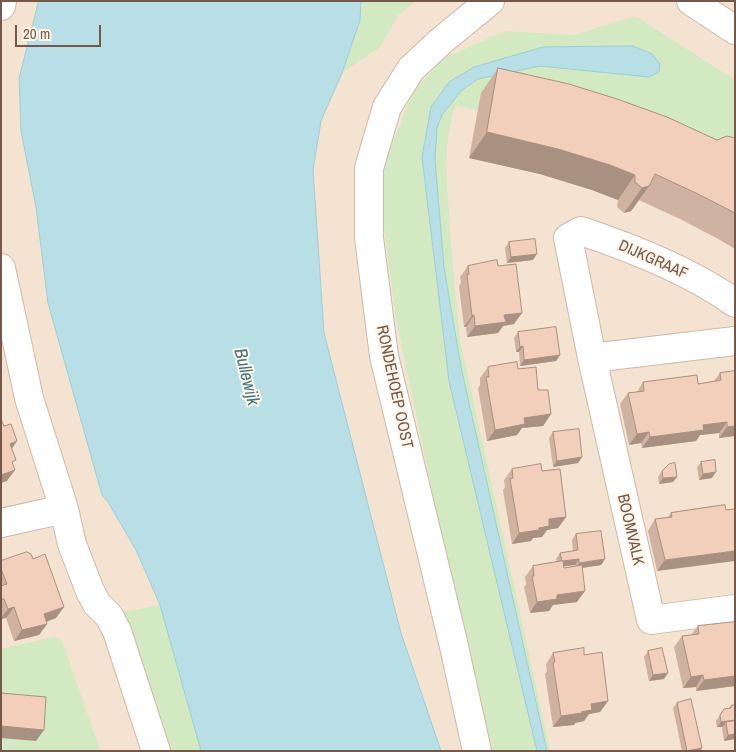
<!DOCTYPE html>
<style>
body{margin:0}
#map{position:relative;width:736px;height:752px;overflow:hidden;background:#fcf2e3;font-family:"Archivo Narrow",sans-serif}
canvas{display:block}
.frame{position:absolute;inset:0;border:2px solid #745849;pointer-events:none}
.scale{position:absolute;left:15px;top:25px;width:86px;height:22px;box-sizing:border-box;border:2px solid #745849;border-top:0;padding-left:6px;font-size:15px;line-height:18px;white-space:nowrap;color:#745849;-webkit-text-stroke:4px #fff6e9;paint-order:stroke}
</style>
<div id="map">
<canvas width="736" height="752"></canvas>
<div class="frame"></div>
<div class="scale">20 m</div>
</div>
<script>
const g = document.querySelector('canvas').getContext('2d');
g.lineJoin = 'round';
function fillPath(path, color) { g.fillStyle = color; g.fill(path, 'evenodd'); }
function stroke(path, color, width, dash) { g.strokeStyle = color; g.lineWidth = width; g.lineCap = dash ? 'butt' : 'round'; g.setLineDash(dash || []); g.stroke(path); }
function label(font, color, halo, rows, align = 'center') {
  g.font = font + ' "Archivo Narrow",sans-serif'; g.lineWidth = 4; g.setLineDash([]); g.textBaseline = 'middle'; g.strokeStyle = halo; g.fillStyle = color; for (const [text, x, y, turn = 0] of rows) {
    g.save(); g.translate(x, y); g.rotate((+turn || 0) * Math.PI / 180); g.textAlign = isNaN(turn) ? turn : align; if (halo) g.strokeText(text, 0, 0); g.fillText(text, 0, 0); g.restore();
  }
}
const residential = new Path2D(`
 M 1,1 L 735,1 L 735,751 L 1,751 Z`);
const green = new Path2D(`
 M 361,1 L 416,1 L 399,14 L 380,47 L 342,73 L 360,20 Z
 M 635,16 L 735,80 L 735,204 L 565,132 L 456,105 C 441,142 448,190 450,230 C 453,267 456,304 460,340 L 550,751 L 487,751 L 396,319 L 382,211 L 380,173 L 414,91 L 443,59 L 504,31 L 574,35 Z
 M 160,605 L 201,751 L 166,751 L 135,638 L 122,612 Z
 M 54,637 L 62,640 L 100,751 L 1,751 L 1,649 Z`);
const water = new Path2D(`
 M 39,1 L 361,1 L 360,20 L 342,73 L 321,121 L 313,170 L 324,333 L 401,633 L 441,751 L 201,751 L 160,605 L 136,550 L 108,502 L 102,495 L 48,303 L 36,207 L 21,131 L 19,79 Z
 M 633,46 L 652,54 L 660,64 L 659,72 L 649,77 L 540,66 L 478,79 L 461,91 L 442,115 L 437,128 L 435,159 L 444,267 L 461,367 L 547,751 L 537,751 L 449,381 L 422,157 L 431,107 L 449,82 L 474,67 L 543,47 Z`);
const minor = new Path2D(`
 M 691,1 L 735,30
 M 1,6 L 2,1
 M 1,268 L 29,398 L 64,509 L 72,544 L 90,591 L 97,604 L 109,616 L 117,631 L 156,751
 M 735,341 L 592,358 L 651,620 L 735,609
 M 592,358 L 568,238 L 581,231 C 632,248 691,271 735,303
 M 1,523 L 64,509
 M 477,751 L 453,642 L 384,356 L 369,238 L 369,168 L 387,107 L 411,69 L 441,41 L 490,1`);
const wall = new Path2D(`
 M 498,68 L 717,140 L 735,138 L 735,249 L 720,240 L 680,219 L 639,200 L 631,211 L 624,213 L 617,207 L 618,200 L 592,190 L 540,174 L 469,158 L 481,93 Z
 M 509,242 L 533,260 L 507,263 L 505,248 Z
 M 468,266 L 498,266 L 514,324 L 503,326 L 498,333 L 467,337 L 466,327 L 464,327 L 459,286 L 461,283 L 460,277 Z
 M 518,332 L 560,355 L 556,361 L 520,366 L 519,352 L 516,352 L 514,338 Z
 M 488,367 L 518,369 L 538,390 L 551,414 L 543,426 L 522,428 L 517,435 L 487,441 L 478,388 L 480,385 L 480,378 Z
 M 720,373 L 735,436 L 719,438 L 719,433 L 700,435 L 696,441 L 642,448 L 641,443 L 629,445 L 620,404 L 628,393 L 637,392 L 643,382 L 698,384 L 714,381 Z
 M 553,432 L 582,457 L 578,463 L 553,467 L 549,438 Z
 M 701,462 L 712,478 L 699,480 L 697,467 Z
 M 512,469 L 542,471 L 566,517 L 558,528 L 547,530 L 542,537 L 533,538 L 531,541 L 512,544 L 503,490 L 505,487 L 504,480 Z
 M 662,471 L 673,482 L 659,484 L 658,477 Z
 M 725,505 L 657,571 L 648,531 L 655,519 L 667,518 L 671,513 Z
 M 576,534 L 605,559 L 601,565 L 582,568 L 577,602 L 553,605 L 549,611 L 530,613 L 524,587 L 526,585 L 525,577 L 533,566 L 557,562 L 556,559 L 560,553 L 573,551 L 572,540 ZM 575,565 L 575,566 L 564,568 L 564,566 Z
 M 1,561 L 56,618 L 47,622 L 47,624 L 39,635 L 14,641 L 6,618 L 1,619 Z
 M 735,622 L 735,686 L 696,691 L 696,687 L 683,688 L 674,647 L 682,636 L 691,635 L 698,626 Z
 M 648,651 L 664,679 L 649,681 L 644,657 Z
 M 553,653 L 584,655 L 608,701 L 600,712 L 589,714 L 584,721 L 575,723 L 574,725 L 553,727 L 545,674 L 547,671 L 546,664 Z
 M 677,703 L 702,748 L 700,751 L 682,751 L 673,708 Z
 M 735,705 L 735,739 L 724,741 L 722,728 L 723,727 L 717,727 L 716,721 L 724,709 L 729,708 L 731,706 Z`);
const shadedWall = new Path2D(`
 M 487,132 L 558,149 L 610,165 L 635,175 L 618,200 L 592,190 L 540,174 L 469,158 Z
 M 649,186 L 631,211 L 624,213 L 642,188 Z
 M 537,254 L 533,260 L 507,263 L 511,257 Z
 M 522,313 L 514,324 L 503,326 L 498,333 L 467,337 L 475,326 L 504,315 Z
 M 474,315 L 466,327 L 464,327 L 472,316 Z
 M 523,346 L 519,352 L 516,352 L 520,347 Z
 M 560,355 L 556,361 L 520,366 L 524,360 Z
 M 551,414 L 543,426 L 522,428 L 517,435 L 487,441 L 495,430 L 524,418 Z
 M 727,422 L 719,433 L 700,435 L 696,441 L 642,448 L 650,437 L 703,425 Z
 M 735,426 L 735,436 L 719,438 L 727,427 Z
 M 649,432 L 641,443 L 629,445 L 637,434 Z
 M 17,441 L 9,453 L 10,444 Z
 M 582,457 L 578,463 L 553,467 L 557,461 Z
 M 15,470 L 7,481 L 1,483 L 1,475 Z
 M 716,472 L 712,478 L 699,480 L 703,474 Z
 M 677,477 L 673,482 L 659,484 L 663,478 Z
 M 566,517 L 558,528 L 547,530 L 542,537 L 533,538 L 531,541 L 512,544 L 519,533 L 539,528 L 549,519 Z
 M 735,551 L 735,561 L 657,571 L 665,560 Z
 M 579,559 L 575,565 L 558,567 L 562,561 Z
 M 605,559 L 601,565 L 575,569 L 579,563 Z
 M 585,591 L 577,602 L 553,605 L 549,611 L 530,613 L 537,602 L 557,595 Z
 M 14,607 L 6,618 L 1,619 L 1,618 L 8,609 Z
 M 64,607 L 56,618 L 36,625 L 44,614 Z
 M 47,624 L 39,635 L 14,641 L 22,630 Z
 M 668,673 L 664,679 L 649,681 L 653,675 Z
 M 703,675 L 696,687 L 683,688 L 691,677 Z
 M 735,676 L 735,686 L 696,691 L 704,680 Z
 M 608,701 L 600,712 L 589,714 L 584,721 L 575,723 L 574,725 L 553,727 L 561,716 L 591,704 Z
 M 735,720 L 735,725 L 726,722 L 723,727 L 717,727 L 721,722 Z
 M 1,726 L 44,730 L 36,741 L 1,738 Z
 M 735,734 L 735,739 L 724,741 L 728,735 Z
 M 702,748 L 700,751 L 690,751 Z`);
const building = new Path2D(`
 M 498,68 L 569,84 L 617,99 L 667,117 L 717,140 L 727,136 L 735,138 L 735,213 L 698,194 L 655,174 L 649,186 L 642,188 L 635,182 L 635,175 L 610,165 L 558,149 L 487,132 Z
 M 535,239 L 537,254 L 511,257 L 509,242 Z
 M 497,260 L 498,266 L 516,264 L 522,313 L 504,315 L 506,322 L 475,326 L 474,315 L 472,316 L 467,275 L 469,274 L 468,266 Z
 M 556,327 L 560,355 L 524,360 L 523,346 L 520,347 L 518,332 Z
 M 517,362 L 518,369 L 536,367 L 538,390 L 548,390 L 551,414 L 524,418 L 525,424 L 495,430 L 486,377 L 489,377 L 488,367 Z
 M 735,371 L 735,426 L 727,427 L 727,422 L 703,425 L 704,430 L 650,437 L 649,432 L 637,434 L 628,393 L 644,391 L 643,382 L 697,375 L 698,384 L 721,380 L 720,373 Z
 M 1,419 L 4,426 L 11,424 L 17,441 L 10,444 L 16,460 L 12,462 L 15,470 L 1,475 Z
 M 579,429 L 582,457 L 557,461 L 553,432 Z
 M 715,460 L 716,472 L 703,474 L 701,462 Z
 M 675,463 L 677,477 L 663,478 L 662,471 L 669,464 Z
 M 541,464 L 542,471 L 560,469 L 566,517 L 549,519 L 549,526 L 539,528 L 539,530 L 519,533 L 510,479 L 513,478 L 512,469 Z
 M 725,505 L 726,510 L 735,509 L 735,551 L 665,560 L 655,519 L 672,517 L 671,513 Z
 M 601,531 L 605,559 L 579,563 L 579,559 L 562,561 L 560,553 L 578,550 L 576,534 Z
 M 27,552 L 31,554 L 33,559 L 45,554 L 64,607 L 44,614 L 47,624 L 22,630 L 14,607 L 8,609 L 4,599 L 2,599 L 1,597 L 1,586 L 7,584 L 1,569 L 1,561 Z
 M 563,561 L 564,568 L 582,565 L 585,591 L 557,595 L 557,599 L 537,602 L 532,576 L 534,576 L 533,566 Z
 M 735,622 L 735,676 L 704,680 L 703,675 L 691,677 L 682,636 L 699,634 L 698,626 Z
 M 584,648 L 584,655 L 602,652 L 608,701 L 591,704 L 592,710 L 581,712 L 582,713 L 561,716 L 553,663 L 555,662 L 553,653 Z
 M 662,648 L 668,673 L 653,675 L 648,651 Z
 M 1,693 L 46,697 L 44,730 L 1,726 Z
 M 691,699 L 702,748 L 687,751 L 677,703 Z
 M 735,705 L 735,720 L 721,722 L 720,715 L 724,709 L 731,708 L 731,706 Z
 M 735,721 L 735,734 L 728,735 L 726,722 Z`);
const streetNames = [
 ["DIJKGRAAF",653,260,24],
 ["RONDEHOEP OOST",394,387,78],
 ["BOOMVALK",630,530,77]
];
const waterNames = [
 ["Bullewijk",246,377,76]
];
fillPath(residential, '#f4e3d1');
fillPath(green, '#d2e9c1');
fillPath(water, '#b7dfe5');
stroke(water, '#9ecfd7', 1);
stroke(minor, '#cdb9a9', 30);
stroke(minor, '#fff', 28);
fillPath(wall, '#cfb2a0');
fillPath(shadedWall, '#a99182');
fillPath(building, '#f1cfba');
stroke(building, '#a99182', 1);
label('16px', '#745849', '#fff6e9', streetNames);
label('italic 18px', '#407780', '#fff6e9', waterNames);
</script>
